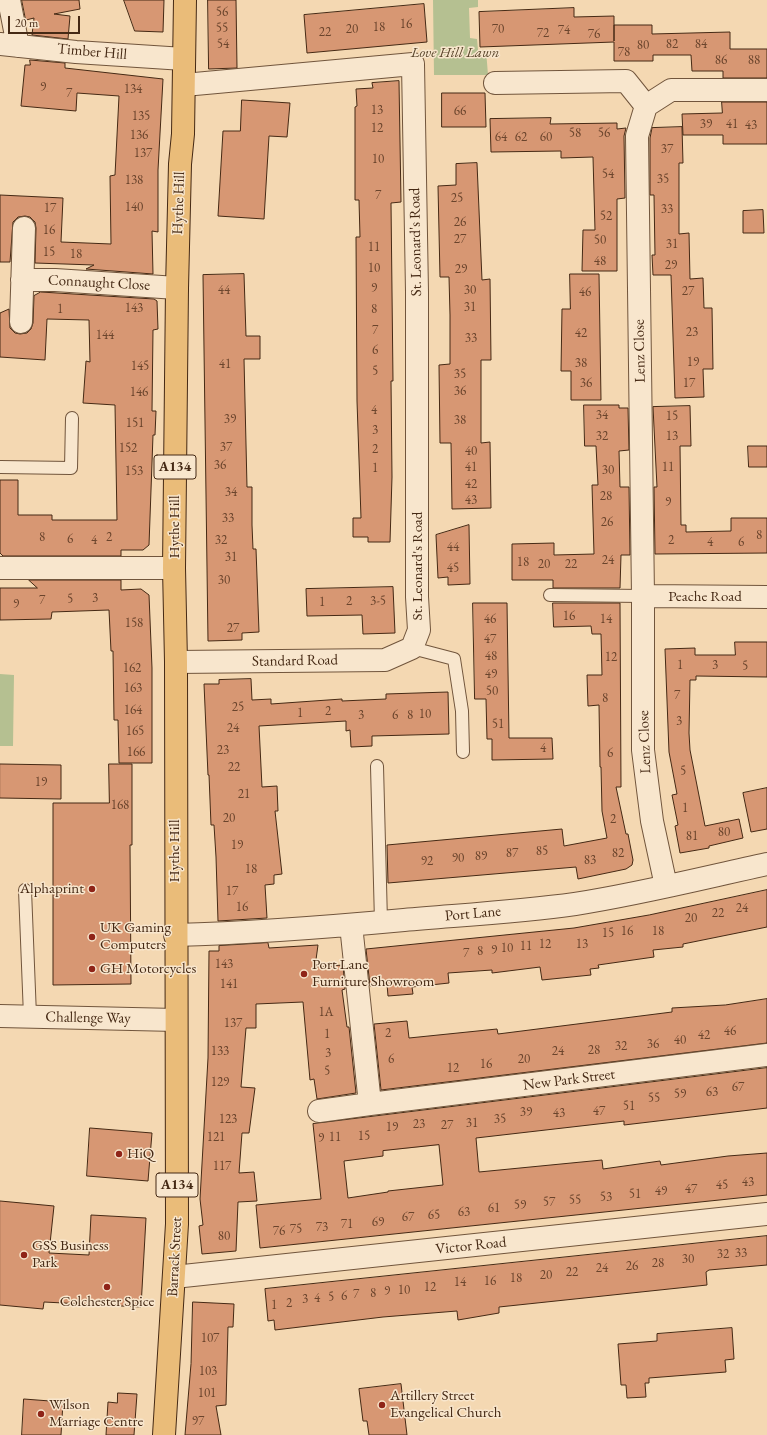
<!DOCTYPE html>
<style>
body{margin:0}
#map{position:relative;width:767px;height:1435px;overflow:hidden;background:#f4d8b2;font-family:"EB Garamond",serif}
canvas{display:block}
.scale{position:absolute;left:8px;top:16px;width:72px;height:18px;box-sizing:border-box;border:2px solid #452914;border-top:0;padding-left:5px;font-size:12px;line-height:14px;white-space:nowrap;color:#452914;-webkit-text-stroke:3px #f8e6cd;paint-order:stroke}
</style>
<div id="map">
<canvas width="767" height="1435"></canvas>
<div class="scale">20 m</div>
</div>
<script>
const g = document.querySelector('canvas').getContext('2d');
g.lineJoin = 'round';
function fillPath(path, color) { g.fillStyle = color; g.fill(path, 'evenodd'); }
function stroke(path, color, width, dash) { g.strokeStyle = color; g.lineWidth = width; g.lineCap = dash ? 'butt' : 'round'; g.setLineDash(dash || []); g.stroke(path); }
function label(font, color, halo, rows, align = 'center') {
  g.font = font + ' "EB Garamond",serif'; g.lineWidth = 3; g.setLineDash([]); g.textBaseline = 'middle'; g.strokeStyle = halo; g.fillStyle = color; for (const [text, x, y, turn = 0] of rows) {
    g.save(); g.translate(x, y); g.rotate((+turn || 0) * Math.PI / 180); g.textAlign = isNaN(turn) ? turn : align; if (halo) g.strokeText(text, 0, 0); g.fillText(text, 0, 0); g.restore();
  }
}
const green = new Path2D(`
 M 433,0 L 478,0 L 478,7 L 469,8 L 470,38 L 477,39 L 478,50 L 486,50 L 488,75 L 434,75 Z
 M 0,674 L 14,675 L 13,746 L 0,746 Z`);
const building = new Path2D(`
 M 22,0 L 79,0 L 80,9 L 54,14 L 70,16 L 68,39 L 32,35 L 34,18 L 26,20 Z
 M 124,0 L 164,0 L 163,32 L 135,31 Z
 M 208,0 L 236,0 L 237,68 L 209,69 Z
 M 424,4 L 427,42 L 307,53 L 304,15 Z
 M 574,8 L 574,17 L 614,16 L 614,41 L 614,25 L 652,25 L 652,34 L 730,32 L 730,49 L 767,49 L 767,78 L 723,78 L 723,71 L 692,71 L 691,55 L 653,55 L 653,61 L 614,61 L 614,42 L 480,47 L 479,12 Z
 M 30,60 L 65,63 L 65,68 L 163,79 L 158,170 L 158,232 L 152,231 L 153,274 L 86,269 L 94,265 L 35,263 L 36,228 L 35,222 L 30,217 L 25,216 L 18,217 L 13,222 L 10,262 L 0,262 L 0,195 L 63,198 L 61,242 L 111,244 L 110,176 L 115,175 L 119,96 L 77,93 L 76,111 L 21,106 L 25,65 L 30,65 Z
 M 399,81 L 401,202 L 391,203 L 393,381 L 391,381 L 392,477 L 390,542 L 368,542 L 368,537 L 353,537 L 353,518 L 361,518 L 357,401 L 356,237 L 360,237 L 359,200 L 355,200 L 355,107 L 357,106 L 356,89 L 373,88 L 372,83 Z
 M 442,93 L 485,93 L 486,127 L 442,127 Z
 M 242,100 L 290,103 L 287,137 L 269,136 L 264,219 L 218,216 L 223,131 L 240,131 Z
 M 722,102 L 767,102 L 767,144 L 723,144 L 723,135 L 683,135 L 682,114 L 722,113 Z
 M 551,118 L 550,124 L 617,123 L 617,129 L 626,128 L 624,136 L 625,198 L 617,199 L 617,271 L 582,271 L 583,230 L 595,230 L 593,157 L 561,158 L 561,151 L 491,152 L 490,119 Z
 M 682,127 L 683,163 L 679,163 L 679,234 L 689,233 L 690,279 L 703,278 L 704,308 L 712,308 L 713,369 L 703,369 L 704,397 L 675,398 L 671,275 L 653,275 L 652,255 L 655,255 L 654,195 L 650,195 L 650,138 L 652,128 Z
 M 477,163 L 482,280 L 490,279 L 491,360 L 481,360 L 481,443 L 490,442 L 491,508 L 452,509 L 451,443 L 440,443 L 439,365 L 450,364 L 450,315 L 449,277 L 440,277 L 438,186 L 456,185 L 456,164 Z
 M 763,210 L 764,233 L 743,233 L 743,211 Z
 M 244,274 L 246,336 L 260,336 L 260,359 L 244,359 L 247,487 L 252,487 L 252,525 L 253,549 L 256,549 L 259,632 L 242,633 L 242,640 L 208,641 L 203,275 Z
 M 570,274 L 599,274 L 601,400 L 571,400 L 571,371 L 561,371 L 562,309 L 570,309 Z
 M 41,292 L 154,299 L 157,301 L 158,329 L 153,330 L 152,411 L 156,411 L 155,435 L 153,435 L 149,545 L 143,550 L 121,550 L 121,556 L 3,556 L 0,553 L 0,480 L 18,480 L 18,515 L 52,515 L 52,520 L 117,520 L 115,405 L 83,403 L 86,361 L 90,362 L 89,320 L 47,319 L 45,360 L 0,357 L 0,313 L 9,309 L 10,328 L 15,333 L 20,334 L 27,333 L 31,329 L 33,323 L 34,296 Z
 M 584,405 L 619,405 L 619,408 L 628,408 L 629,450 L 619,451 L 620,487 L 629,487 L 630,555 L 621,555 L 620,588 L 553,588 L 553,580 L 512,580 L 512,544 L 554,543 L 554,555 L 594,554 L 592,485 L 598,485 L 596,446 L 585,446 Z
 M 690,406 L 691,446 L 680,446 L 681,525 L 686,525 L 686,532 L 731,531 L 731,518 L 767,518 L 767,553 L 655,554 L 654,487 L 657,487 L 653,407 Z
 M 748,446 L 767,446 L 767,467 L 749,467 Z
 M 469,525 L 470,584 L 448,585 L 448,577 L 438,578 L 436,535 Z
 M 29,580 L 121,580 L 121,590 L 141,589 L 149,595 L 152,668 L 152,763 L 119,763 L 118,720 L 114,720 L 113,651 L 111,651 L 109,610 L 52,612 L 51,619 L 0,620 L 0,588 L 37,588 Z
 M 393,587 L 395,633 L 363,634 L 362,615 L 307,616 L 306,589 Z
 M 473,603 L 507,603 L 509,738 L 552,738 L 553,759 L 492,760 L 492,739 L 487,739 L 486,699 L 475,699 Z
 M 553,603 L 620,603 L 621,787 L 616,787 L 626,834 L 628,834 L 633,860 L 632,865 L 626,869 L 578,879 L 576,867 L 388,883 L 387,845 L 562,829 L 564,846 L 607,838 L 602,811 L 601,767 L 600,767 L 599,705 L 588,706 L 587,675 L 602,675 L 601,634 L 592,634 L 591,626 L 554,627 Z
 M 735,642 L 767,642 L 767,677 L 696,676 L 696,680 L 690,680 L 689,733 L 690,750 L 705,826 L 739,819 L 743,838 L 709,846 L 709,848 L 680,853 L 675,826 L 678,825 L 672,795 L 677,794 L 669,752 L 665,649 L 695,648 L 695,655 L 735,655 Z
 M 251,679 L 252,700 L 271,699 L 271,704 L 342,699 L 342,701 L 386,699 L 386,694 L 448,692 L 449,734 L 372,736 L 372,746 L 351,747 L 350,730 L 346,731 L 346,721 L 259,726 L 262,787 L 277,786 L 278,811 L 275,811 L 282,874 L 274,875 L 274,884 L 265,885 L 267,918 L 218,921 L 216,857 L 214,825 L 211,825 L 209,775 L 208,775 L 204,684 L 219,684 L 219,680 Z
 M 0,764 L 61,765 L 61,799 L 0,798 Z
 M 109,764 L 132,764 L 132,845 L 130,845 L 131,984 L 53,985 L 53,803 L 109,803 Z
 M 767,788 L 767,829 L 751,832 L 743,793 Z
 M 767,890 L 767,927 L 683,944 L 683,947 L 653,950 L 654,957 L 598,965 L 599,968 L 590,969 L 591,975 L 542,980 L 540,967 L 492,973 L 492,970 L 448,973 L 449,983 L 412,987 L 413,994 L 388,996 L 387,984 L 370,986 L 366,949 L 574,928 L 649,915 Z
 M 268,943 L 269,948 L 318,945 L 315,967 L 343,965 L 345,989 L 342,990 L 347,1027 L 349,1027 L 356,1093 L 317,1099 L 314,1079 L 310,1080 L 303,1002 L 256,1004 L 256,1028 L 246,1028 L 241,1087 L 255,1088 L 249,1133 L 242,1133 L 239,1173 L 254,1172 L 257,1201 L 238,1202 L 236,1251 L 202,1254 L 199,1226 L 203,1225 L 200,1199 L 208,1058 L 209,951 L 219,951 L 219,946 Z
 M 767,999 L 767,1043 L 381,1090 L 374,1024 L 407,1021 L 409,1038 L 497,1029 L 498,1034 L 672,1012 L 672,1008 L 725,1005 Z
 M 767,1068 L 767,1108 L 624,1125 L 624,1121 L 476,1138 L 479,1172 L 602,1160 L 603,1169 L 660,1161 L 661,1165 L 728,1156 L 767,1153 L 767,1195 L 260,1248 L 256,1205 L 321,1199 L 313,1124 ZM 439,1145 L 443,1185 L 388,1191 L 388,1192 L 348,1198 L 344,1161 L 383,1156 L 383,1151 Z
 M 90,1128 L 152,1133 L 148,1181 L 87,1176 Z
 M 0,1201 L 54,1206 L 49,1253 L 89,1255 L 91,1215 L 146,1218 L 141,1307 L 44,1302 L 43,1309 L 0,1305 Z
 M 767,1236 L 767,1265 L 709,1270 L 706,1272 L 707,1285 L 499,1307 L 499,1313 L 458,1320 L 457,1311 L 383,1317 L 275,1330 L 274,1320 L 268,1321 L 265,1289 Z
 M 193,1302 L 234,1304 L 233,1327 L 228,1327 L 226,1405 L 216,1406 L 221,1435 L 185,1435 L 191,1364 Z
 M 732,1328 L 734,1359 L 725,1360 L 726,1372 L 649,1378 L 649,1383 L 645,1383 L 646,1397 L 627,1398 L 626,1385 L 621,1385 L 618,1344 L 657,1341 L 657,1334 Z
 M 401,1384 L 407,1435 L 369,1435 L 367,1421 L 363,1421 L 359,1389 Z
 M 118,1393 L 137,1394 L 134,1435 L 106,1435 L 108,1402 L 117,1403 Z
 M 24,1399 L 63,1402 L 61,1435 L 22,1435 Z`);
const service = new Path2D(`
 M 0,467 L 71,468 L 72,418
 M 550,595 L 643,596
 M 412,648 L 454,659 L 462,711 L 463,752
 M 377,766 L 381,922
 M 25,890 L 30,1016`);
const minor = new Path2D(`
 M 9,0 L 18,46
 M 0,44 L 76,52 L 184,59
 M 495,83 L 626,81 L 646,106
 M 22,280 L 55,280 L 177,288
 M 21,322 L 24,228
 M 0,568 L 174,568
 M 643,596 L 767,597
 M 176,662 L 385,660 L 412,648 L 419,630 L 417,597 L 417,292 L 413,64 L 184,85
 M 666,886 L 652,821 L 643,750 L 643,596 L 637,136 L 646,106 L 671,90 L 767,90
 M 351,925 L 370,1104 L 767,1055
 M 175,935 C 252,933 328,927 404,920 C 461,915 518,912 575,904 C 640,894 703,878 767,864
 M 0,1016 L 176,1020
 M 319,1111 L 370,1104
 M 174,1277 L 767,1214`);
const primary = new Path2D(`
 M 164,1435 L 177,1224 L 176,662 L 174,568 L 177,288 L 180,164 L 183,134 L 185,0`);
const markers = [
 [92,889,4,"#8f2418"],
 [92,937,4,"#8f2418"],
 [92,969,4,"#8f2418"],
 [304,974,4,"#8f2418"],
 [119,1154,4,"#8f2418"],
 [24,1255,4,"#8f2418"],
 [107,1287,4,"#8f2418"],
 [382,1405,4,"#8f2418"],
 [41,1414,4,"#8f2418"]
];
const numberNames = [
 ["56",222,12],
 ["16",406,24],
 ["18",379,27],
 ["55",222,28],
 ["20",352,29],
 ["70",498,29],
 ["74",564,30],
 ["22",325,32],
 ["72",543,33],
 ["76",594,34],
 ["54",223,44],
 ["82",672,44],
 ["84",701,44],
 ["80",643,45],
 ["78",624,52],
 ["86",721,60],
 ["88",754,60],
 ["9",43,87],
 ["134",133,89],
 ["7",69,93],
 ["13",377,110],
 ["66",460,111],
 ["135",141,116],
 ["39",706,124],
 ["41",732,124],
 ["43",751,125],
 ["12",377,128],
 ["58",575,133],
 ["56",604,133],
 ["136",139,135],
 ["64",501,137],
 ["62",521,137],
 ["60",546,137],
 ["37",667,149],
 ["137",143,153],
 ["10",378,159],
 ["54",608,174],
 ["35",663,179],
 ["138",134,180],
 ["7",378,195],
 ["25",457,198],
 ["140",134,207],
 ["17",50,208],
 ["33",667,209],
 ["52",606,216],
 ["26",460,222],
 ["16",49,230],
 ["27",460,239],
 ["50",600,240],
 ["31",672,244],
 ["11",374,247],
 ["15",49,252],
 ["18",76,254],
 ["48",600,261],
 ["29",671,265],
 ["10",374,268],
 ["29",461,269],
 ["9",374,288],
 ["44",224,290],
 ["30",470,290],
 ["27",688,291],
 ["46",585,292],
 ["31",470,307],
 ["143",134,308],
 ["1",60,309],
 ["8",374,309],
 ["7",375,330],
 ["23",692,332],
 ["42",581,333],
 ["144",105,335],
 ["33",471,338],
 ["6",375,350],
 ["19",693,362],
 ["38",581,363],
 ["41",225,364],
 ["145",140,366],
 ["5",375,371],
 ["35",460,374],
 ["36",586,383],
 ["17",689,383],
 ["36",460,391],
 ["146",139,392],
 ["4",374,410],
 ["34",602,415],
 ["15",672,416],
 ["39",230,419],
 ["38",460,420],
 ["151",135,423],
 ["3",375,430],
 ["32",602,436],
 ["13",672,436],
 ["37",226,447],
 ["152",128,448],
 ["2",375,449],
 ["40",471,451],
 ["36",220,465],
 ["41",471,467],
 ["11",668,467],
 ["1",375,468],
 ["30",608,470],
 ["153",134,471],
 ["42",471,484],
 ["34",231,492],
 ["28",606,496],
 ["43",471,500],
 ["9",668,502],
 ["33",228,518],
 ["26",607,522],
 ["8",759,535],
 ["8",42,537],
 ["2",109,537],
 ["6",70,539],
 ["4",94,540],
 ["32",221,540],
 ["2",671,540],
 ["4",710,542],
 ["6",741,542],
 ["44",453,547],
 ["31",231,557],
 ["24",608,560],
 ["18",523,562],
 ["20",544,564],
 ["22",571,564],
 ["45",453,568],
 ["30",224,580],
 ["3",95,598],
 ["5",70,599],
 ["7",42,600],
 ["2",349,601],
 ["3-5",378,601],
 ["1",322,602],
 ["9",16,604],
 ["16",569,616],
 ["46",490,619],
 ["14",606,619],
 ["158",134,623],
 ["27",233,628],
 ["47",490,639],
 ["48",491,656],
 ["12",611,657],
 ["1",680,665],
 ["3",715,665],
 ["5",745,666],
 ["162",132,668],
 ["49",491,674],
 ["163",133,688],
 ["50",492,691],
 ["7",677,695],
 ["8",605,698],
 ["25",238,707],
 ["164",133,710],
 ["2",328,711],
 ["1",300,713],
 ["10",425,714],
 ["3",361,715],
 ["6",395,715],
 ["8",410,715],
 ["3",679,721],
 ["51",498,724],
 ["24",233,728],
 ["165",135,731],
 ["4",543,748],
 ["23",223,750],
 ["166",136,752],
 ["6",610,753],
 ["22",234,767],
 ["5",683,771],
 ["19",41,782],
 ["21",244,794],
 ["168",120,805],
 ["1",685,808],
 ["20",229,818],
 ["2",613,819],
 ["80",724,832],
 ["81",692,836],
 ["19",237,845],
 ["85",542,851],
 ["87",512,853],
 ["82",618,853],
 ["89",481,856],
 ["90",458,858],
 ["83",590,860],
 ["92",427,861],
 ["18",251,869],
 ["17",232,891],
 ["16",242,907],
 ["24",742,908],
 ["22",718,913],
 ["20",691,918],
 ["16",627,931],
 ["18",658,931],
 ["15",608,933],
 ["12",545,944],
 ["13",582,944],
 ["11",526,946],
 ["10",507,948],
 ["9",494,950],
 ["8",480,951],
 ["7",466,953],
 ["143",224,964],
 ["141",229,984],
 ["1A",326,1012],
 ["137",233,1023],
 ["46",730,1031],
 ["2",388,1033],
 ["1",327,1034],
 ["42",704,1035],
 ["40",680,1040],
 ["36",653,1044],
 ["32",621,1046],
 ["28",594,1050],
 ["133",220,1051],
 ["24",558,1051],
 ["3",328,1053],
 ["6",391,1059],
 ["20",524,1059],
 ["16",486,1064],
 ["12",453,1068],
 ["5",327,1071],
 ["129",220,1082],
 ["67",738,1087],
 ["63",712,1092],
 ["59",680,1094],
 ["55",654,1098],
 ["51",629,1106],
 ["47",599,1111],
 ["39",526,1112],
 ["43",559,1113],
 ["123",228,1119],
 ["35",500,1119],
 ["31",472,1123],
 ["23",419,1124],
 ["27",447,1125],
 ["19",392,1127],
 ["15",364,1136],
 ["121",216,1137],
 ["11",335,1137],
 ["9",321,1138],
 ["117",222,1166],
 ["43",748,1182],
 ["45",722,1185],
 ["47",691,1189],
 ["49",661,1191],
 ["51",635,1194],
 ["53",606,1197],
 ["55",575,1200],
 ["57",549,1202],
 ["59",520,1205],
 ["61",494,1208],
 ["63",464,1212],
 ["65",434,1215],
 ["67",408,1217],
 ["69",378,1222],
 ["71",347,1224],
 ["73",322,1227],
 ["75",296,1229],
 ["76",279,1231],
 ["80",224,1236],
 ["33",741,1253],
 ["32",723,1254],
 ["30",688,1259],
 ["28",658,1263],
 ["26",632,1266],
 ["24",602,1268],
 ["22",572,1272],
 ["20",546,1275],
 ["18",516,1278],
 ["16",490,1281],
 ["14",460,1282],
 ["12",430,1287],
 ["10",404,1290],
 ["9",387,1291],
 ["8",373,1293],
 ["7",356,1294],
 ["6",344,1296],
 ["5",331,1297],
 ["4",317,1298],
 ["3",305,1299],
 ["2",289,1303],
 ["1",274,1305],
 ["107",210,1338],
 ["103",208,1371],
 ["101",207,1393],
 ["97",198,1421]
];
const shields = [
 [175,467,42],
 [177,1185,42]
];
const shieldNames = [
 ["A134",175,467],
 ["A134",177,1185]
];
const streetNames = [
 ["Timber Hill",92,52,5],
 ["Hythe Hill",179,203,-88],
 ["St. Leonard's Road",416,242,-91],
 ["Connaught Close",99,283,3],
 ["Lenz Close",640,351,-91],
 ["Hythe Hill",175,527,-90],
 ["St. Leonard's Road",418,566,-90],
 ["Peache Road",705,597],
 ["Standard Road",295,661,-1],
 ["Lenz Close",645,742,-92],
 ["Hythe Hill",175,851,-90],
 ["Port Lane",473,914,-5],
 ["Challenge Way",88,1018,1],
 ["New Park Street",569,1080,-7],
 ["Victor Road",471,1246,-6],
 ["Barrack Street",175,1257,-87]
];
const parkNames = [
 ["Love Hill Lawn",455,53]
];
const poiNames = [
 ["Alphaprint",84,889,"right"],
 ["UK Gaming",100,928],
 ["Computers",100,945],
 ["Port Lane",312,965],
 ["Furniture Showroom",312,982],
 ["GH Motorcycles",100,969],
 ["HiQ",127,1154],
 ["GSS Business",32,1246],
 ["Park",32,1263],
 ["Colchester Spice",107,1302,"center"],
 ["Artillery Street",390,1396],
 ["Evangelical Church",390,1413],
 ["Wilson",49,1405],
 ["Marriage Centre",49,1422]
];
fillPath(green, '#b5c091');
fillPath(building, '#d79773');
stroke(building, '#452914', 1);
stroke(service, '#71553c', 14);
stroke(minor, '#71553c', 24);
stroke(primary, '#452914', 24);
stroke(service, '#f8e6cd', 12);
stroke(minor, '#f8e6cd', 22);
stroke(primary, '#eabc79', 22);
for (const [x, y, r, color] of markers) { const dot = new Path2D(); dot.arc(x, y, r, 0, 2 * Math.PI); g.fillStyle = color; g.fill(dot); stroke(dot, '#f8e6cd', 1.5); }
label('13px', '#6a442c', null, numberNames);
for (const [x, y, w] of shields) { const box = new Path2D(); box.roundRect(x - w / 2, y - 12, w, 24, 3); g.fillStyle = '#f8e6cd'; g.fill(box); stroke(box, '#452914', 1); }
label('bold 14px', '#452914', null, shieldNames);
label('15px', '#452914', '#f8e6cd', streetNames);
label('italic 15px', '#5b472d', '#f8e6cd', parkNames);
label('15px', '#452914', '#f8e6cd', poiNames, 'left');
</script>
